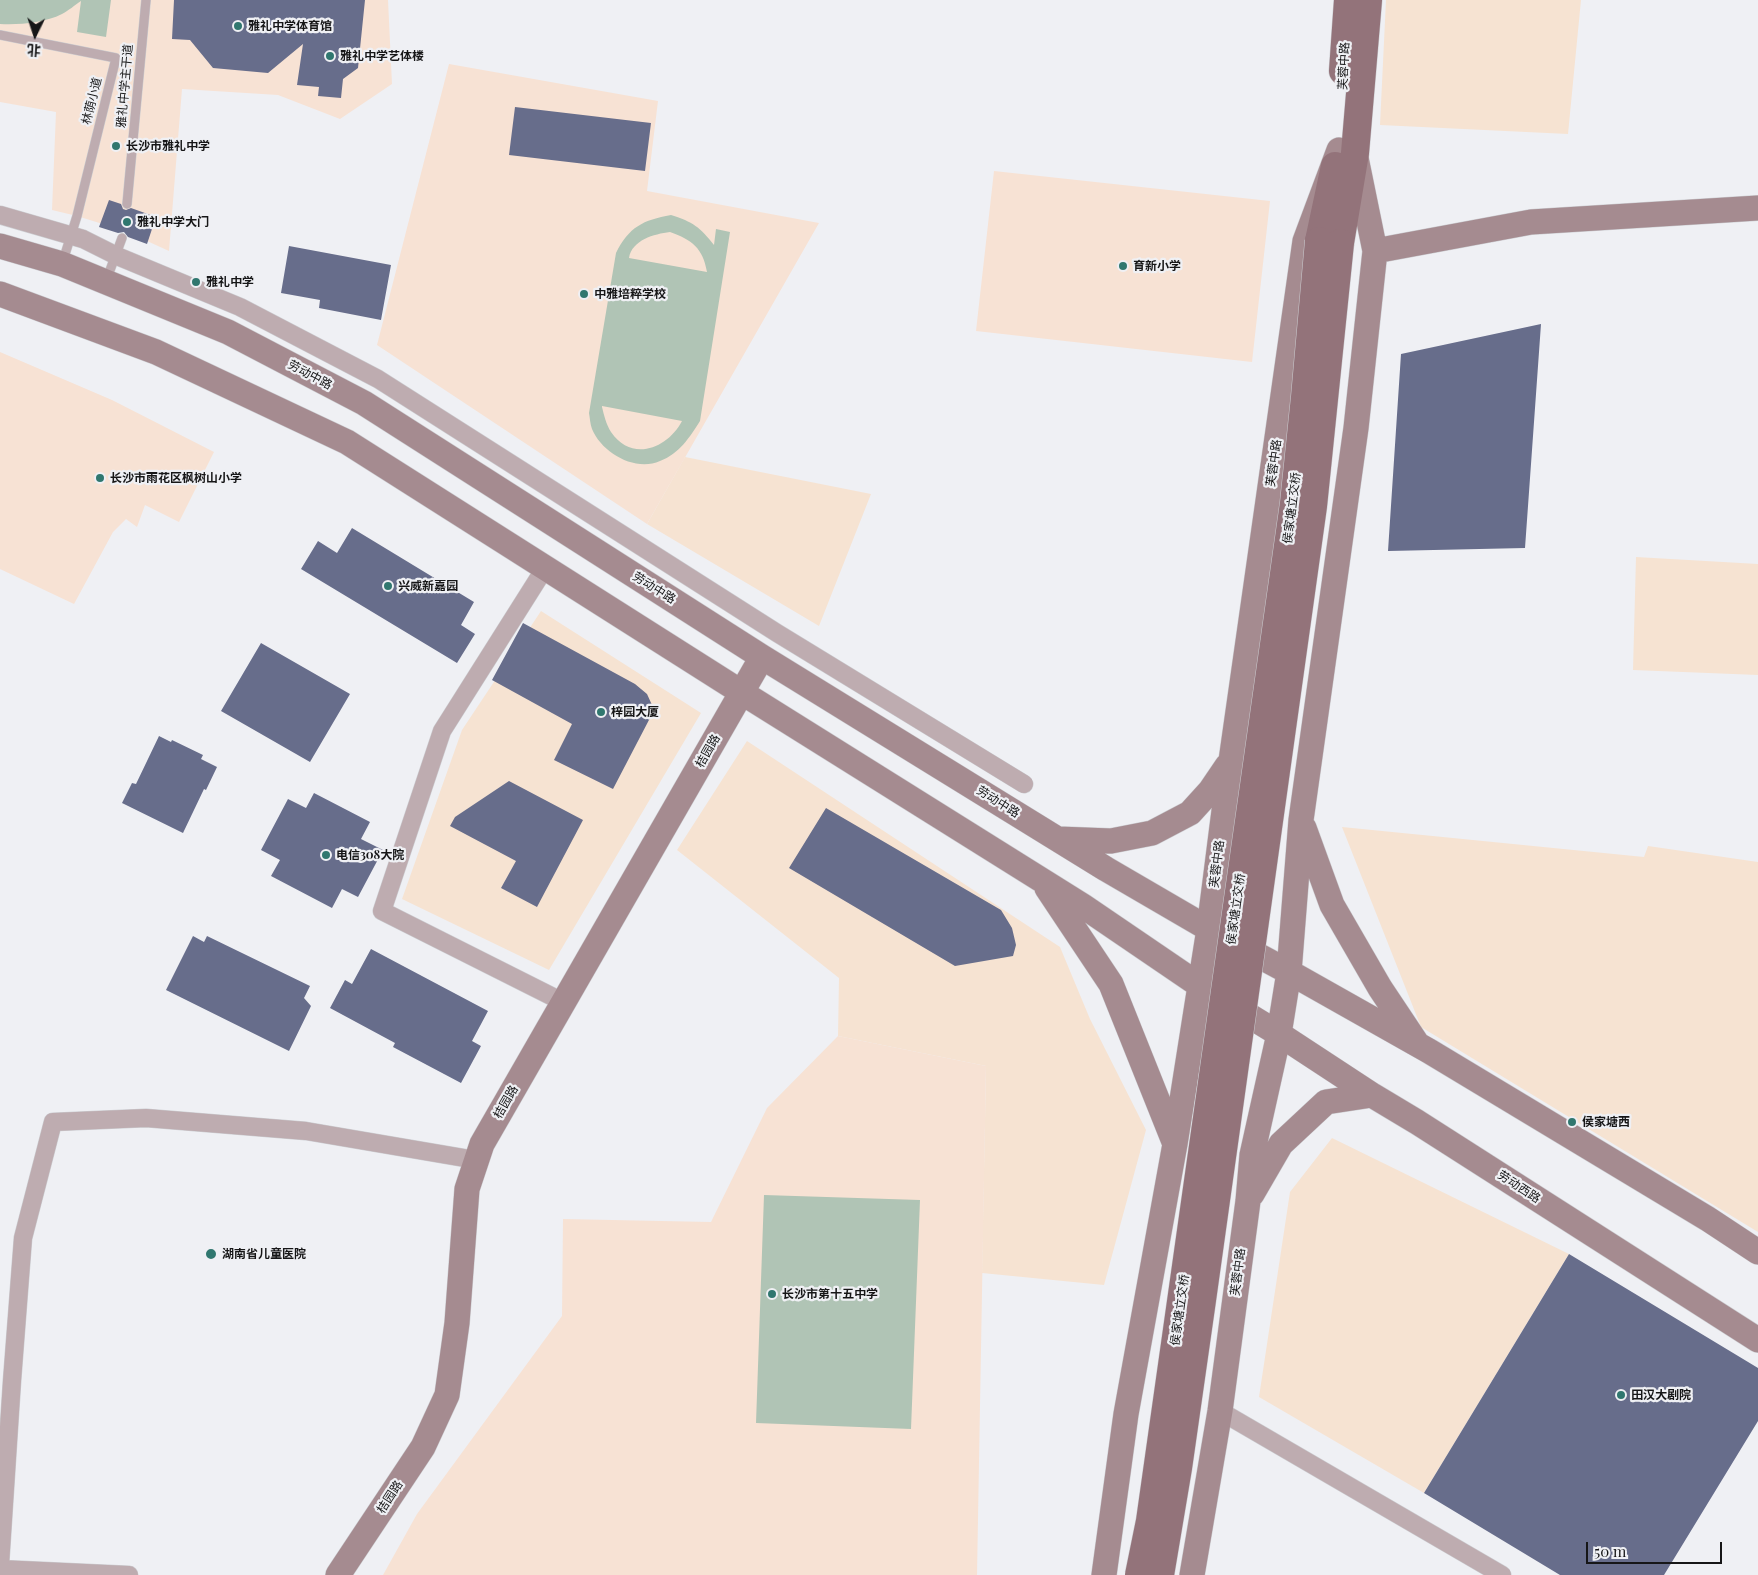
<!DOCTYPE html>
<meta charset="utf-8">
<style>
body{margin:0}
#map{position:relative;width:1758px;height:1575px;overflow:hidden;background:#eff0f4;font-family:"Playfair Display","Noto Sans SC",serif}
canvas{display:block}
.north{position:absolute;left:10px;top:10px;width:50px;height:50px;-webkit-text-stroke:4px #eff0f4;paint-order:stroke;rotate:184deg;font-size:14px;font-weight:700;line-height:20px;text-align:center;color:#161617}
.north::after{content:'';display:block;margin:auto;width:18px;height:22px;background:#161617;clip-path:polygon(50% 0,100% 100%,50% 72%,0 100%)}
.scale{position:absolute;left:1586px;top:1542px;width:136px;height:22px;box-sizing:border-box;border:2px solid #161617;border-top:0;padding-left:6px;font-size:15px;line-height:18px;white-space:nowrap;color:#161617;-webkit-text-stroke:4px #eff0f4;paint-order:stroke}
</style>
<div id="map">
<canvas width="1758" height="1575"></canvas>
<div class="north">北</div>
<div class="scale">50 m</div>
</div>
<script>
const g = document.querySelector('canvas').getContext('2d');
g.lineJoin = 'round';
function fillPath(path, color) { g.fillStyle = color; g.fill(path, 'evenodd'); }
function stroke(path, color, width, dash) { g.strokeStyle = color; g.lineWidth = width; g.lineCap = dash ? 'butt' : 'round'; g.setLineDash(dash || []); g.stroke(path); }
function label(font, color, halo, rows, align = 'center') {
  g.font = font + ' "Playfair Display","Noto Sans SC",serif'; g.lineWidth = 4.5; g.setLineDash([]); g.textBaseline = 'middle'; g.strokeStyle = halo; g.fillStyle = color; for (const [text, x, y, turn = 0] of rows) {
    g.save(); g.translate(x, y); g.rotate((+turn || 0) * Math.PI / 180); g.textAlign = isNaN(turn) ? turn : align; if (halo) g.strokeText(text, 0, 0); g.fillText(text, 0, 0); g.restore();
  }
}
const commercial = new Path2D(`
 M 1386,0 L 1581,0 L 1568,134 L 1380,125 Z
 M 685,457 L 871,494 L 819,626 L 647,524 Z
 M 1636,557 L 1758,564 L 1758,675 L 1633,670 Z
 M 541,611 L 701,713 L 549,970 L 402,899 L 462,730 Z
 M 747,741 L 1060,947 L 1090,1019 L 1146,1130 L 1104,1285 L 982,1273 L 986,1066 L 838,1036 L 839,978 L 677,850 Z
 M 1342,827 L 1644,857 L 1648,846 L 1758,862 L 1758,1232 L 1421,1027 Z
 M 1332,1138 L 1569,1254 L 1424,1493 L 1259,1397 L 1290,1192 Z`);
const education = new Path2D(`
 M 0,0 L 388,0 L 392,84 L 340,119 L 278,95 L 182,89 L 169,251 L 125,231 L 77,216 L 52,210 L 56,112 L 0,102 Z
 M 449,64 L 658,101 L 647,191 L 819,223 L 647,524 L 377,345 Z
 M 994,171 L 1270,201 L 1252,362 L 976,331 Z
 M 0,352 L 112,400 L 214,452 L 179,522 L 145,505 L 137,527 L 126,519 L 113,532 L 74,604 L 0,569 Z
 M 838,1036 L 986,1066 L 977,1575 L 383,1575 L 417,1514 L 562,1316 L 563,1219 L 711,1222 L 767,1108 Z`);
const green = new Path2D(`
 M 0,0 L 111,0 L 106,37 L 77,32 L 81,1 C 75,5 68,11 62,14 C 44,23 19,25 0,24 Z
 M 671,215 C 693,222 700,227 714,245 L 716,229 L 730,232 L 700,421 C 690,437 679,454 660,461 C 635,472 602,453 592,429 C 590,424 590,418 589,413 L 616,253 C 629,227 643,220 671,215 ZM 670,232 C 692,240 703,248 707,272 L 629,258 C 632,240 654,234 670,232 ZM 602,407 L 602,406 L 682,421 C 668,448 632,463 611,432 C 606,424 604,415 602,407 Z
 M 764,1195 L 920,1200 L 911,1429 L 756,1423 Z`);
const building = new Path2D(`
 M 174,0 L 365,0 L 358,68 L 343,79 L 341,98 L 318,96 L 319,87 L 297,85 L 303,44 L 268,73 L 213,68 L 190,40 L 172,39 Z
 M 515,107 L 651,123 L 645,171 L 509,155 Z
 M 109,200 L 121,204 L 123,209 L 126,210 L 131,208 L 156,217 L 147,244 L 128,237 L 124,232 L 118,233 L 99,227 Z
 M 289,246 L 391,265 L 381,320 L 319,308 L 320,300 L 281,293 Z
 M 1541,324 L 1525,548 L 1388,551 L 1401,354 Z
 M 352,528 L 474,602 L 461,625 L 475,634 L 457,663 L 301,569 L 318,541 L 337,553 Z
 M 523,623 L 635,684 L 647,694 L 652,705 L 650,718 L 613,789 L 554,760 L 572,724 L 492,680 Z
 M 261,643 L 350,694 L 310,762 L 221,711 Z
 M 159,736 L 171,742 L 172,740 L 203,755 L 201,759 L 217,767 L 206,790 L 204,789 L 183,833 L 122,803 L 132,783 L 136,784 Z
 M 509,781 L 583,820 L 537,907 L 501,888 L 516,861 L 450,826 L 455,817 Z
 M 314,793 L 370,822 L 361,839 L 383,850 L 358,897 L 342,889 L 332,908 L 271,876 L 280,860 L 261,850 L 288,799 L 306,808 Z
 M 826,808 L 1001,910 L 1012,928 L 1016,945 L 1013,956 L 955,966 L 789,868 Z
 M 193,936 L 204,942 L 207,936 L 310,986 L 304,998 L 311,1006 L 289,1051 L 166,990 Z
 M 371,949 L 488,1011 L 472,1041 L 481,1046 L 461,1083 L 393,1047 L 395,1043 L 330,1008 L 345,980 L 352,984 Z
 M 1569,1254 L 1758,1368 L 1758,1421 L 1664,1575 L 1560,1575 L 1424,1493 Z`);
const lane = new Path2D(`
 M 0,35 L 116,58 L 77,216 L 62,264
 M 127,204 L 146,0
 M 106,281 L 122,238`);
const street = new Path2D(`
 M 0,215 L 83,239 L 117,256 L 240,307 L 378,379 L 777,633 L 1024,784
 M 545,568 L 442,731 L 382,911 L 563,1002
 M 1220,1411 L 1502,1575
 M 0,1565 L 12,1381 L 23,1238 L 53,1122 L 146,1118 L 306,1131 L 476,1160
 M 0,1569 L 129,1575`);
const secondary = new Path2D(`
 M 0,246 L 62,264 L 228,332 L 364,403 L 762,657 L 1106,869 L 1209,929 L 1289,972 L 1429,1051 L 1708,1219 L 1758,1252
 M 1375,251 L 1531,222 L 1758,208
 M 0,294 L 156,352 L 347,442 L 741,692 L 1083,906 L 1199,985 L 1279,1034 L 1372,1095 L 1417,1122 L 1758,1340
 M 1304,828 L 1332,905 L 1380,988 L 1416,1042
 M 1058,839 L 1111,841 L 1152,833 L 1190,813 L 1210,791 L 1227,766
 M 1047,888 L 1111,984 L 1175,1144
 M 1252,1194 L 1281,1144 L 1326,1102 L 1372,1095
 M 338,1575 L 423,1447 L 447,1395 L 457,1323 L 467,1189 L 482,1144 L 762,657
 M 1104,1575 L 1126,1414 L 1175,1144 L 1209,929 L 1225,803 L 1305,241 L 1339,150
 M 1192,1575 L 1220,1411 L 1248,1201 L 1252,1155 L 1279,1034 L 1289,972 L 1301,820 L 1356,428 L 1375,251 L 1356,158`);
const primary = new Path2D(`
 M 1343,71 L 1348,0
 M 1319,241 L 1335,166
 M 1340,243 L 1355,153 L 1368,0`);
const primaryBridge = new Path2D(`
 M 1139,1575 L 1150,1521 L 1294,503 L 1305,397 L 1319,241
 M 1160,1575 L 1178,1468 L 1201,1307 L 1313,506 L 1340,243`);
const markers = [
 [238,26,5,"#30776f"],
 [330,56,5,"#30776f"],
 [116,146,5,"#30776f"],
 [127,222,5,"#30776f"],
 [1123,266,5,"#30776f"],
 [196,282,5,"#30776f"],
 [584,294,5,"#30776f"],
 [100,478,5,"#30776f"],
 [388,586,5,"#30776f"],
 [601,712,5,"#30776f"],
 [326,855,5,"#30776f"],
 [1572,1122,5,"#30776f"],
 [211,1254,6,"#30776f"],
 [772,1294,5,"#30776f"],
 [1621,1395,5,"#30776f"]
];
const poiNames = [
 ["雅礼中学体育馆",248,26],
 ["雅礼中学艺体楼",340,56],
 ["长沙市雅礼中学",126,146],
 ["雅礼中学大门",137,222],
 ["育新小学",1133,266],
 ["雅礼中学",206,282],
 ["中雅培粹学校",594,294],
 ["长沙市雨花区枫树山小学",110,478],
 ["兴威新嘉园",398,586],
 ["梓园大厦",611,712],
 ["电信308大院",336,855],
 ["侯家塘西",1582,1122],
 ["湖南省儿童医院",222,1254],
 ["长沙市第十五中学",782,1294],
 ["田汉大剧院",1631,1395]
];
const streetNames = [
 ["芙蓉中路",1344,66,-87],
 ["雅礼中学主干道",125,86,-85],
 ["林荫小道",92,101,-76],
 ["劳动中路",310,375,28],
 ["芙蓉中路",1274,463,-82],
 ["侯家塘立交桥",1292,508,-83],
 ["劳动中路",654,588,32],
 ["桔园路",708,751,-60],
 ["劳动中路",998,802,32],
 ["芙蓉中路",1217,864,-83],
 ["侯家塘立交桥",1236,909,-82],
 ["桔园路",506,1102,-60],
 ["劳动西路",1519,1187,33],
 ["芙蓉中路",1238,1272,-83],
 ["侯家塘立交桥",1180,1310,-82],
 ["桔园路",390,1497,-57]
];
fillPath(commercial, '#f6e3d2');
fillPath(education, '#f7e2d4');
fillPath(green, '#b0c4b5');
fillPath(building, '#676d8b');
stroke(lane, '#cccdd1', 10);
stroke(street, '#cccdd1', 19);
stroke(secondary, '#cccdd1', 26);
stroke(primary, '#cccdd1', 29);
stroke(lane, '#beacb0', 9);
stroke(street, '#beacb0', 18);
stroke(secondary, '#a58b90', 25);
stroke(primary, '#93737a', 28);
stroke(primaryBridge, '#cccdd1', 29, []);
stroke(primaryBridge, '#93737a', 28);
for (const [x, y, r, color] of markers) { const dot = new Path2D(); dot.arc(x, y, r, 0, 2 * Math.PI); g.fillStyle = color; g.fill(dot); stroke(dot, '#eff0f4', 2); }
label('bold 12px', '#161617', '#eff0f4', poiNames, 'left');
label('12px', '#161617', '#eff0f4', streetNames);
</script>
